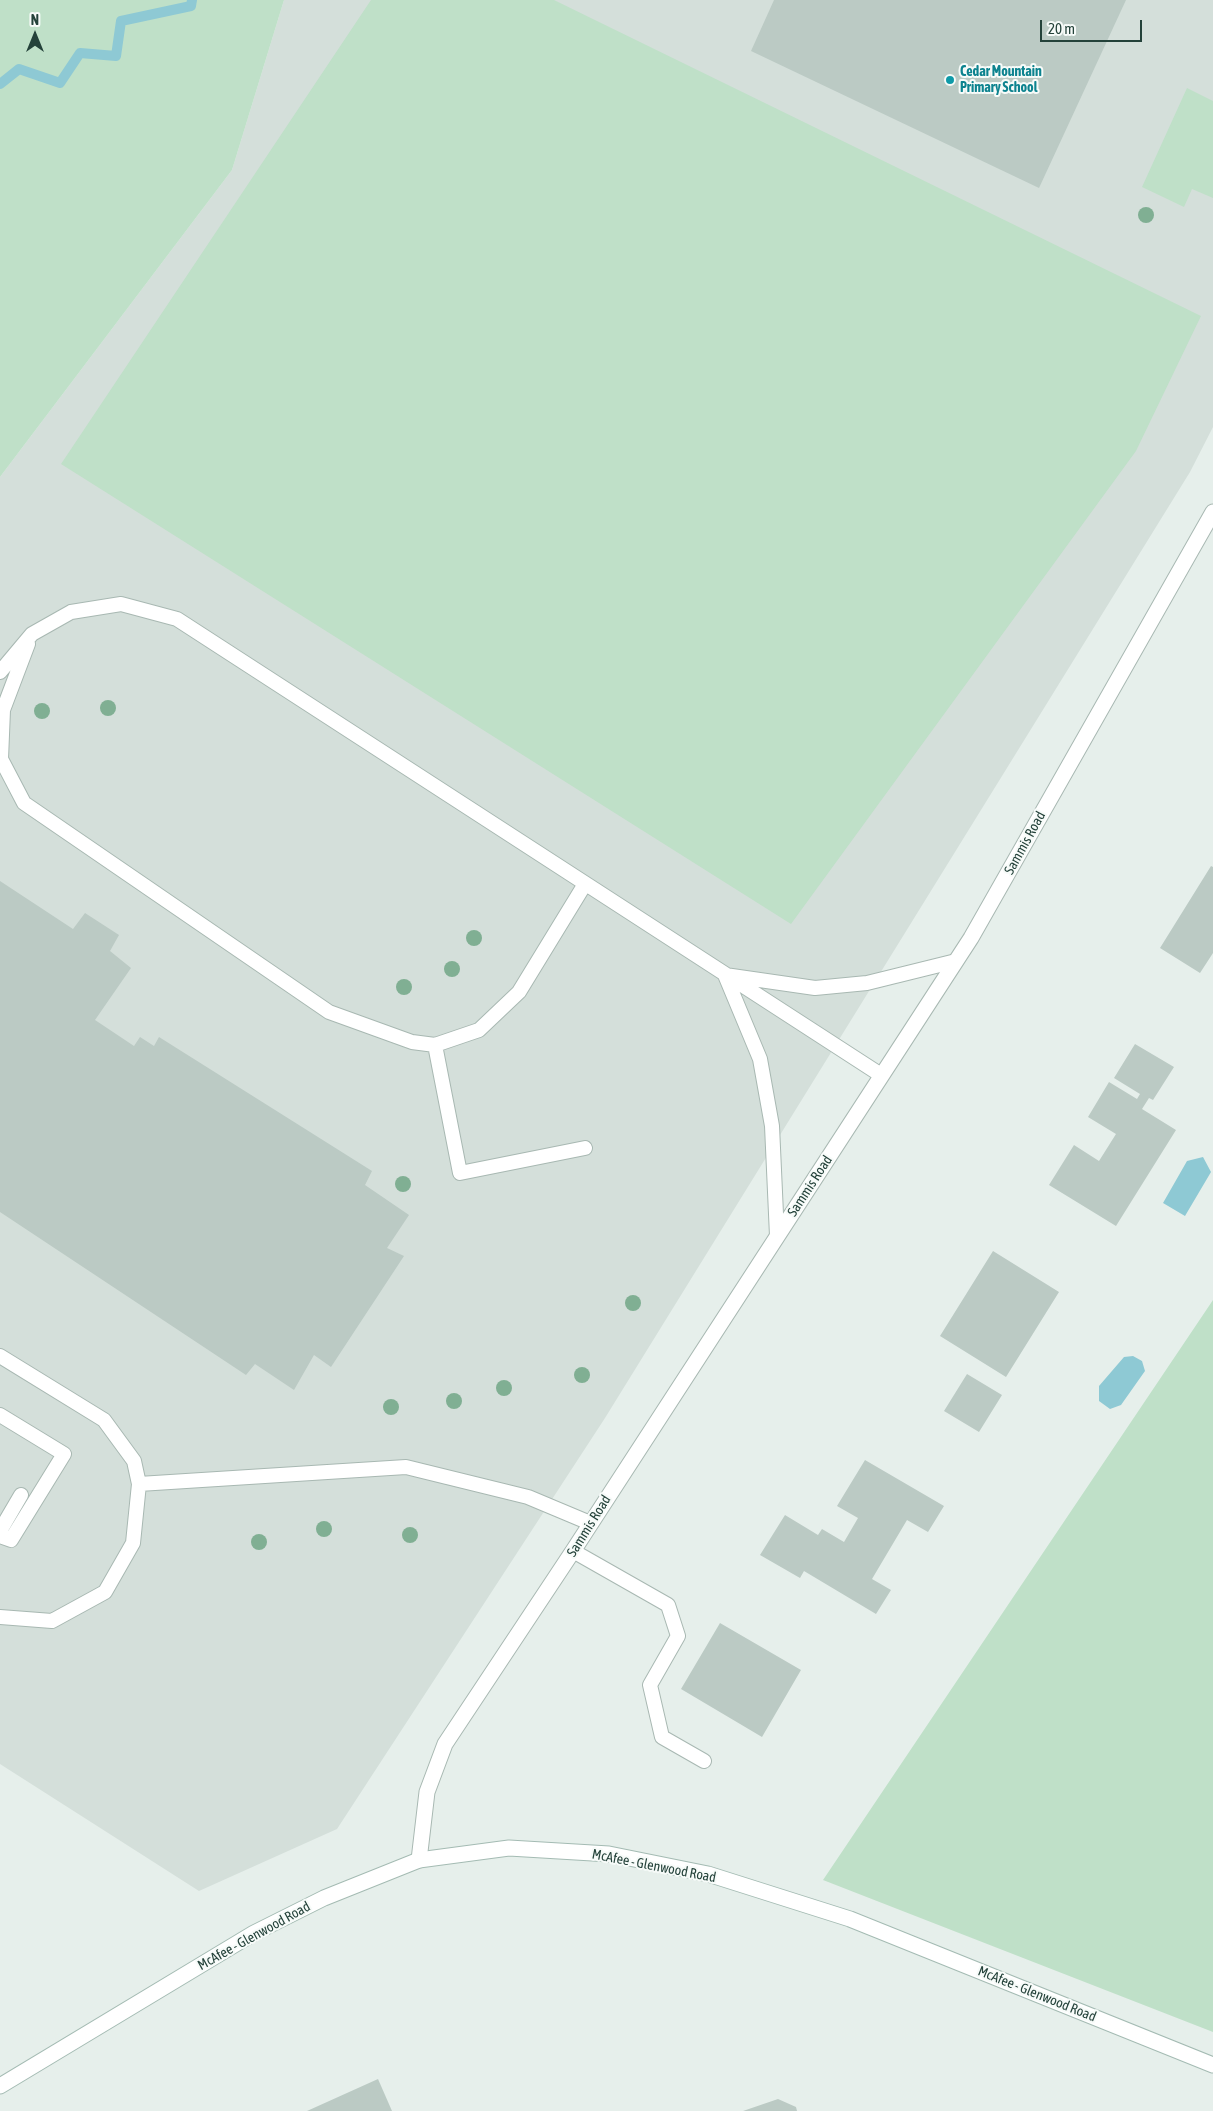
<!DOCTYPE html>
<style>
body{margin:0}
#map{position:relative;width:1213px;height:2111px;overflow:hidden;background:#e6efeb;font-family:"Asap Condensed",sans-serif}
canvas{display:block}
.north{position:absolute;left:10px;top:10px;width:50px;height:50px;-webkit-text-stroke:4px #f7fbf9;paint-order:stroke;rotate:0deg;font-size:14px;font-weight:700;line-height:20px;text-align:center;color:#24423a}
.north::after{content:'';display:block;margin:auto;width:18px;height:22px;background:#24423a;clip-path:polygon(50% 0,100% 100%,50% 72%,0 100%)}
.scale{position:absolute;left:1040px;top:20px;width:102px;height:22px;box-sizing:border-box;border:2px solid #24423a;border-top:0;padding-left:6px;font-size:15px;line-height:18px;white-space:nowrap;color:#24423a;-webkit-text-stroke:4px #f7fbf9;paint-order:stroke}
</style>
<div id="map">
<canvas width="1213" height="2111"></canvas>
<div class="north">N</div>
<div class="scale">20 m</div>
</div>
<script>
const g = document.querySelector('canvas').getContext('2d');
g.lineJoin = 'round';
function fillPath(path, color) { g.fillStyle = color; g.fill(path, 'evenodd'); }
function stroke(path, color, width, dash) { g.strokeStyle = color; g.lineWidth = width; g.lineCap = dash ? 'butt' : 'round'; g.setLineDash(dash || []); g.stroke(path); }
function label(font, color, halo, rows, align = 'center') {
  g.font = font + ' "Asap Condensed",sans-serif'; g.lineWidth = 4; g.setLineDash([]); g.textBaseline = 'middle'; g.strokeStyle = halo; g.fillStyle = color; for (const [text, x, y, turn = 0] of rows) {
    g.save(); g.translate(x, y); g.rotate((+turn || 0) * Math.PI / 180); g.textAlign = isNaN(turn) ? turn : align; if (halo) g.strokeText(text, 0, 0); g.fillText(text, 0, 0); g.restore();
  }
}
const built = new Path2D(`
 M 284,0 L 1213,0 L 1213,427 L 1190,472 L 605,1418 L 337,1829 L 199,1891 L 0,1764 L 0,477 L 232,170 Z`);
const green = new Path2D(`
 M 0,0 L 284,0 L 232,170 L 0,477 Z
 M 371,0 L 554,0 L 1201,316 L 1136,451 L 791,924 L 61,464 Z
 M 1187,88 L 1213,101 L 1213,198 L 1192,189 L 1184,207 L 1142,187 Z
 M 1213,1300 L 1213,2032 L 823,1880 Z`);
const water = new Path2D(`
 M 1203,1157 L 1211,1172 L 1185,1216 L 1163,1203 L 1187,1161 Z
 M 1133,1356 L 1142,1361 L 1145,1371 L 1121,1405 L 1110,1409 L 1099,1401 L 1099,1386 L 1124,1357 Z`);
const stream = new Path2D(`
 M 0,84 L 19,69 L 60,83 L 80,53 L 116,56 L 121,21 L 191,6 L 192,0`);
const building = new Path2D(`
 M 774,0 L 1126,0 L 1039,188 L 751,51 Z
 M 1211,866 L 1213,867 L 1213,953 L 1200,973 L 1160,948 Z
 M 0,881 L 73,929 L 85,913 L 119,935 L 110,951 L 131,968 L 95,1020 L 134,1046 L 140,1037 L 154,1046 L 159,1037 L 372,1171 L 365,1185 L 409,1215 L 387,1248 L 404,1256 L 331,1367 L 314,1355 L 294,1390 L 255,1364 L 246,1375 L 0,1212 Z
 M 1135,1044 L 1174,1067 L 1153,1100 L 1149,1098 L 1142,1109 L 1176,1130 L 1116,1226 L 1049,1185 L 1074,1145 L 1099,1161 L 1116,1134 L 1088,1117 L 1109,1082 L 1137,1099 L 1140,1094 L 1114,1078 Z
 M 993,1251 L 1059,1292 L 1006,1377 L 940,1336 Z
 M 967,1374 L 1002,1395 L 979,1432 L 944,1411 Z
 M 865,1460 L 944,1506 L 928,1532 L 907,1520 L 872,1579 L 891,1590 L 876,1614 L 804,1571 L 800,1578 L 760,1555 L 785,1515 L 818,1535 L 822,1529 L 844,1542 L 858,1518 L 837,1506 Z
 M 720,1623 L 801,1670 L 762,1737 L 681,1689 Z
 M 378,2079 L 392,2111 L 307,2111 Z
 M 778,2099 L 796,2107 L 797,2111 L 743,2111 Z`);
const lane = new Path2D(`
 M 28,644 L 3,710 L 1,759 L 24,803 L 329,1012 L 412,1042 L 435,1045 L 479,1030 L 519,992 L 585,884
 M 0,672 L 32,634 L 71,612 L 121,604 L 177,619 L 881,1075
 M 435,1045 L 460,1173 L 585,1148
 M 777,1236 L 772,1126 L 760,1059 L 725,975 L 815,988 L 867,983 L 956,961
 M 0,1356 L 104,1420 L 134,1461 L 139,1484 L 133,1543 L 105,1592 L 52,1621 L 0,1617
 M 0,1415 L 64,1454 L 11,1540 L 0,1536
 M 139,1484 L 406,1467 L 528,1497 L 590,1523
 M 0,1531 L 21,1495
 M 573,1551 L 668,1605 L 678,1636 L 650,1685 L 662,1737 L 704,1761`);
const street = new Path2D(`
 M 419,1860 L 427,1792 L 445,1744 L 573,1551 L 971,938 L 1213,512`);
const secondary = new Path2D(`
 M 0,2086 L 254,1933 L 324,1898 L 419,1860 L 509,1848 L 609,1854 L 708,1874 L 850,1919 L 1213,2065`);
const trees = [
 [1146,215],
 [108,708],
 [42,711],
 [474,938],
 [452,969],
 [404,987],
 [403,1184],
 [633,1303],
 [582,1375],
 [504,1388],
 [454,1401],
 [391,1407],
 [324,1529],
 [410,1535],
 [259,1542]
];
const markers = [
 [950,80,5,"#0f9aa8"]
];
const cultureNames = [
 ["Cedar Mountain",960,72],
 ["Primary School",960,88]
];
const streetNames = [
 ["Sammis Road",1025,843,-61],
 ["Sammis Road",810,1186,-57],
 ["Sammis Road",589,1526,-58],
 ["McAfee - Glenwood Road",654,1866,11],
 ["McAfee - Glenwood Road",254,1936,-29],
 ["McAfee - Glenwood Road",1037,1994,22]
];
fillPath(built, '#d4dfda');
fillPath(green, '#bfe0c8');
fillPath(water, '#8ec9d4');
stroke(stream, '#8ec9d4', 10);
fillPath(building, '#bbcac4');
stroke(lane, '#a8b8b2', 16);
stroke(street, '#a8b8b2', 17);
stroke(secondary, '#a4bbb3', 17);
stroke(lane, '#fff', 14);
stroke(street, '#fff', 15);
stroke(secondary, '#fff', 15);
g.fillStyle = '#80af93';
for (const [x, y] of trees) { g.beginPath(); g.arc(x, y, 8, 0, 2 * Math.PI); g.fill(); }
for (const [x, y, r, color] of markers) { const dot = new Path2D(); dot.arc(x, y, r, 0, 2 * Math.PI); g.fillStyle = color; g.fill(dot); stroke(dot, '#f7fbf9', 2); }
label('bold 14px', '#0d838f', '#f7fbf9', cultureNames, 'left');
label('14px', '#24423a', '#f7fbf9', streetNames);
</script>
